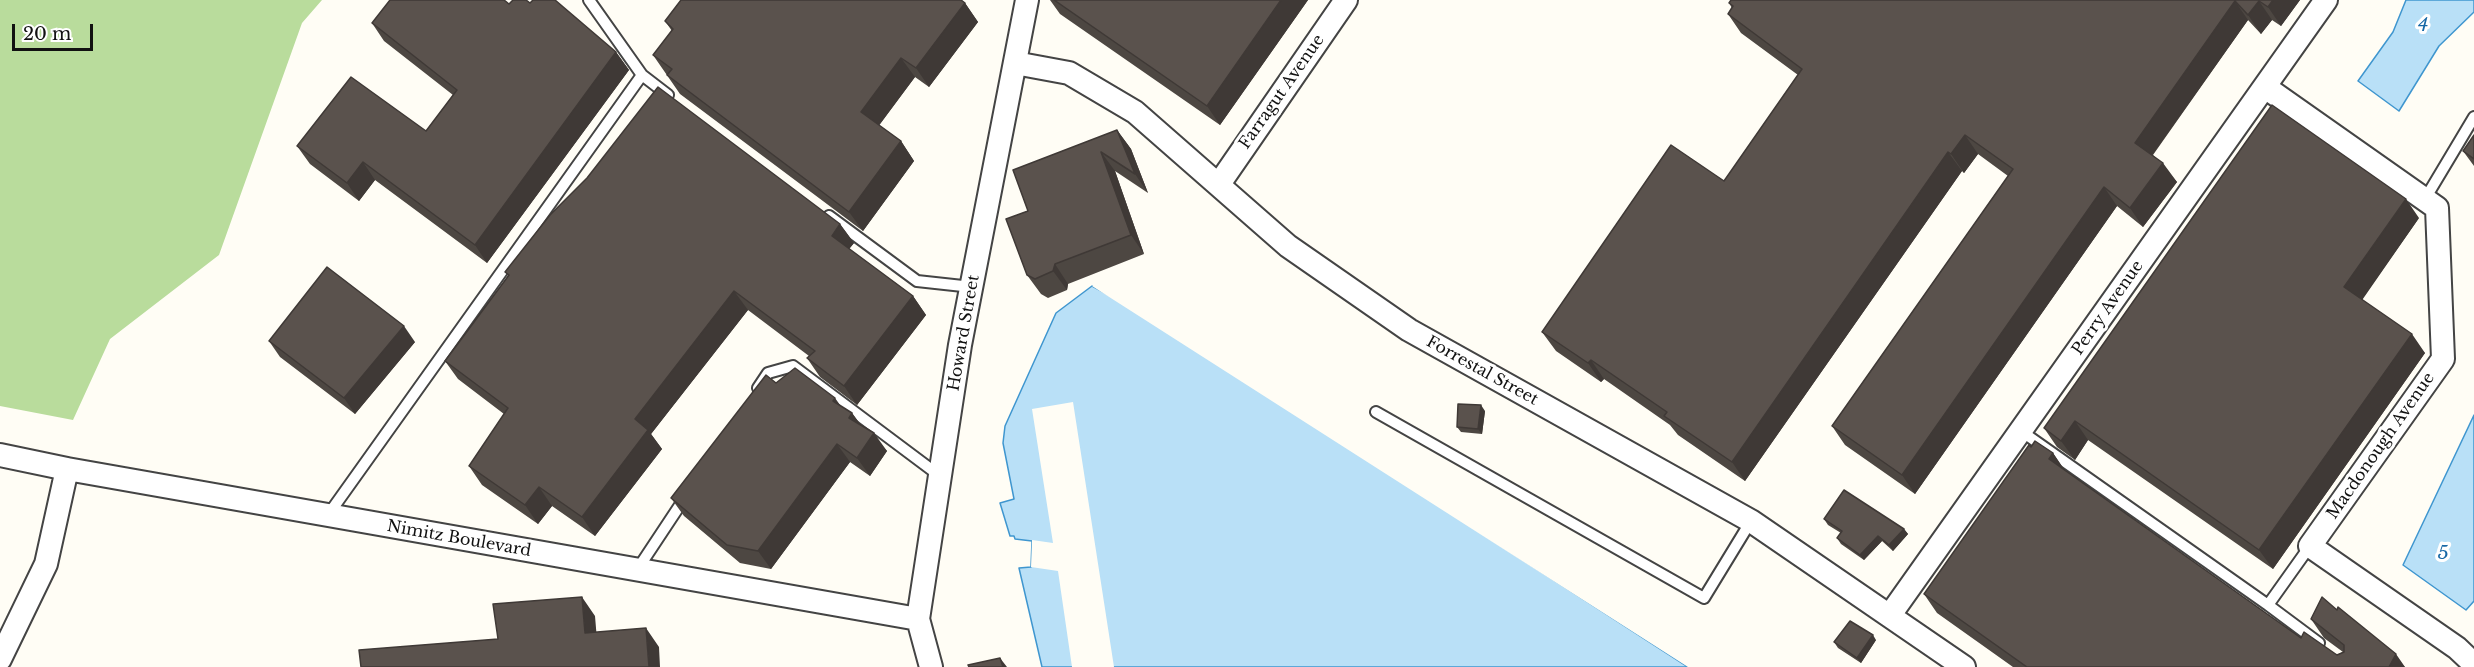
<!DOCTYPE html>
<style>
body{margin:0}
#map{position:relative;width:2474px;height:667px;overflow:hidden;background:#fffdf5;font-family:"Libre Baskerville",serif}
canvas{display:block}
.scale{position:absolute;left:12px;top:24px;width:81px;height:27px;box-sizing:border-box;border:3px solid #111;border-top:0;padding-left:8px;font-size:18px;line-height:21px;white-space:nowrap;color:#111;-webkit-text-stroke:4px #fff;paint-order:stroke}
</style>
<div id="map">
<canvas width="2474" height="667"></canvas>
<div class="scale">20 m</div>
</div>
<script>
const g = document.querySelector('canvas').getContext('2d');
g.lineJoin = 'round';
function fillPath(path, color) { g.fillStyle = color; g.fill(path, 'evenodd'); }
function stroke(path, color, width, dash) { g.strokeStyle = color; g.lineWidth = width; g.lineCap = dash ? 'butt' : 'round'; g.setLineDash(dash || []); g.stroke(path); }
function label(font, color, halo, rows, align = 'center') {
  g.font = font + ' "Libre Baskerville",serif'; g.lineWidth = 6; g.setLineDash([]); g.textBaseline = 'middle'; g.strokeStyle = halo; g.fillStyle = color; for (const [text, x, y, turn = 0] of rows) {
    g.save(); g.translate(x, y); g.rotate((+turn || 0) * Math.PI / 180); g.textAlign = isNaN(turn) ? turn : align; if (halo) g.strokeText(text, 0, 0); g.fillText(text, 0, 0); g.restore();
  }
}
const forest = new Path2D(`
 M 0,0 L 322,0 L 302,23 L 219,255 L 110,339 L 73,420 L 0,406 Z`);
const water = new Path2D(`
 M 2406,0 L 2474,0 L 2474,12 L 2439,46 L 2399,111 L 2358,81 L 2393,32 Z
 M 1092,286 L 1137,310 L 1688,667 L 1042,667 L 1019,568 L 1031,567 L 1032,541 L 1015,539 L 1014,536 L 1010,536 L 1000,503 L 1014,499 L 1003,443 L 1005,426 L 1056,313 Z
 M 2474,415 L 2474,601 L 2466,610 L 2403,565 Z`);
const pier = new Path2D(`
 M 1095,284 L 1139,308 L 1691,667 L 1688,667 L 1092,286 Z
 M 1073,402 L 1114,667 L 1072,667 L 1058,571 L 1031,567 L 1032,540 L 1053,543 L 1032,409 Z`);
const lane = new Path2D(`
 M 589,0 L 642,75 L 668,95
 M 2425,199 L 2474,117
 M 829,216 L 917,281 L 972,287
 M 758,388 L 768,373 L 793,366 L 940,476
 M 1376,412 L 1704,598 L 1751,521
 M 2021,431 L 2268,605 L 2319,643
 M 328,515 L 642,75
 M 637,570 L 686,496
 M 2268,605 L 2310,546`);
const street = new Path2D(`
 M 1015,63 L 1069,73 L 1135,112 L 1288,246 L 1409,330 L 1751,521 L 1964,667
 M 2265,87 L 2437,208 L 2443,359 L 2310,546 L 2457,648 L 2474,664
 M 1219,184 L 1346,0
 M 0,455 L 67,469 L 918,619
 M 1890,615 L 2326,0
 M 0,659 L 46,564 L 67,469
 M 931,667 L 918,619 L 960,345 L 1027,0`);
const wall = new Path2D(`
 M 1050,0 L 1308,0 L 1220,125 L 1060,14 Z
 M 2300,0 L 2281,26 L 2272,20 L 2261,34 L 2248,20 L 2153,155 L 2177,182 L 2143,227 L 2117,206 L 1915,494 L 1845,445 L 1832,426 L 2008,176 L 1978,154 L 1964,173 L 1962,171 L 1745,481 L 1678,435 L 1670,425 L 1604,379 L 1601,382 L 1556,351 L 1542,332 L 1724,181 L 1798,75 L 1741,33 L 1728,14 L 1732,8 L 1729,3 Z
 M 965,3 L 978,22 L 929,87 L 915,77 L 879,125 L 901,141 L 914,161 L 863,231 L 680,94 L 653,55 L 672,31 L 665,21 Z
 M 509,4 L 616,52 L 629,70 L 487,263 L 375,180 L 359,201 L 310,164 L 297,146 L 426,131 L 453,95 L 384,41 L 372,23 Z
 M 1117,130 L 1131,149 L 1148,193 L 1115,171 L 1144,254 L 1068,284 L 1067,290 L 1048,298 L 1041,294 L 1027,275 L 1028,211 Z
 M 2474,135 L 2474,166 L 2463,151 Z
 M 2419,218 L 2362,299 L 2425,353 L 2273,569 L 2088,440 L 2075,460 L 2057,447 L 2044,428 Z
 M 840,224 L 854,243 L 849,249 L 913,296 L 926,315 L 857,405 L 820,377 L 807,358 L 809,356 L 748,310 L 651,434 L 662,449 L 595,536 L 552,506 L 538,524 L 482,485 L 469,466 L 504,414 L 458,379 L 445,361 L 508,276 L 505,272 Z
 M 269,341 L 415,342 L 355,414 L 280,357 Z
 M 776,383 L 840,406 L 852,413 L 861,425 L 887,451 L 870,476 L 850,462 L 771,569 L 740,563 L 684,516 L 671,498 Z
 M 1485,411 L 1482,434 L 1461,432 L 1457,427 Z
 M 2031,447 L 2053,453 L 2065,471 L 2301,638 L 2337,655 L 2343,652 L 2324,638 L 2311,619 L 2337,610 L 2405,667 L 2013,667 L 1937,613 L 1924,594 Z
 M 1824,519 L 1904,529 L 1908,534 L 1893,551 L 1882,541 L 1864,560 L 1841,544 L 1837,538 L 1841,533 L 1828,525 Z
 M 1876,640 L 1861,663 L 1838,648 L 1834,642 Z`);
const shadedWall = new Path2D(`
 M 1281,0 L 1308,0 L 1220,125 L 1207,106 Z
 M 2273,0 L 2300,0 L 2281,26 L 2268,7 Z
 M 2235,1 L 2248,20 L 2148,161 L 2135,143 Z
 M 2259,1 L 2272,20 L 2261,34 L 2248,15 Z
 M 965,3 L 978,22 L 929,87 L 916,68 Z
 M 616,52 L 629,70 L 487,263 L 475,245 Z
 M 901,58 L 915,77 L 875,131 L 861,112 Z
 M 1117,130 L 1131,149 L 1148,193 L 1135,174 Z
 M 1965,135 L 1978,154 L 1964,173 L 1951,154 Z
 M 901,141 L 914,161 L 863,231 L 849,212 Z
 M 1101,152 L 1115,171 L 1144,254 L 1131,235 Z
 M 1948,152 L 1962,171 L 1745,481 L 1732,462 Z
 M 363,162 L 375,180 L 359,201 L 347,183 Z
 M 2163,163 L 2177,182 L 2143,227 L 2130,208 Z
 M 2104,187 L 2117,206 L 1915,494 L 1902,475 Z
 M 2406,199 L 2419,218 L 2358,306 L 2344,287 Z
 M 840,224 L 854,243 L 845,254 L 832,236 Z
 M 1055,264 L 1068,284 L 1067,290 L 1053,271 Z
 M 734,291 L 748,310 L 651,434 L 662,449 L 595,536 L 582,517 L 635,419 Z
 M 913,296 L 926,315 L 857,405 L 844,386 Z
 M 404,326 L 415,342 L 355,414 L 344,398 Z
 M 2412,334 L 2425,353 L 2273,569 L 2259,550 Z
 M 1591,360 L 1604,379 L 1601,382 L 1588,363 Z
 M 835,398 L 848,416 L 833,401 Z
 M 1481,405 L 1485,411 L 1482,434 L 1478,429 Z
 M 852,413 L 865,431 L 849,418 Z
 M 2075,421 L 2088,440 L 2075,460 L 2061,441 Z
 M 874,433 L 887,451 L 870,476 L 857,458 Z
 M 837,444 L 850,462 L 771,569 L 758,551 Z
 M 2053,453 L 2066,472 L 2049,459 Z
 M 539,487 L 552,506 L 538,524 L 525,505 Z
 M 1904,529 L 1908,534 L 1893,551 L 1889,545 Z
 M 1878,536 L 1882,541 L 1864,560 L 1860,555 Z
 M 582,597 L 595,616 L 598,652 L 585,633 Z
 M 646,628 L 659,647 L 660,667 L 649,667 Z
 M 1873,635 L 1876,640 L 1861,663 L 1857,658 Z
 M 2396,654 L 2405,667 L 2389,667 Z
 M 1000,658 L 1007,667 L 1003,667 Z`);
const building = new Path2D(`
 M 390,0 L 504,0 L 509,4 L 513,0 L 526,0 L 530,3 L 533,0 L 555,0 L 616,52 L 475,245 L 363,162 L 347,183 L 297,146 L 351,77 L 426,131 L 457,90 L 372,23 Z
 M 681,0 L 961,0 L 965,3 L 916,68 L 901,58 L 861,112 L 901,141 L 849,212 L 667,75 L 672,69 L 653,55 L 673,29 L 665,21 Z
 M 1054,0 L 1281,0 L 1207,106 Z
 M 1731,0 L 2273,0 L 2268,7 L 2259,1 L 2248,15 L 2235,1 L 2135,143 L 2163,163 L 2130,208 L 2104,187 L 1902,475 L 1832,426 L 2013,169 L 1965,135 L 1951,154 L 1948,152 L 1732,462 L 1664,416 L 1667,412 L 1591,360 L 1588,363 L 1542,332 L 1671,145 L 1724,181 L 1802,69 L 1728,14 L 1733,6 L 1729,3 Z
 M 658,87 L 840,224 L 832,236 L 913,296 L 844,386 L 807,358 L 815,351 L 734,291 L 635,419 L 648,430 L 582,517 L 539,487 L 525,505 L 469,466 L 508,408 L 445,361 L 509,275 L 505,272 L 550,215 L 587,178 Z
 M 2272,105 L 2406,199 L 2344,287 L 2412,334 L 2259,550 L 2075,421 L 2061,441 L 2044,428 Z
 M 1117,130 L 1135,174 L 1101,152 L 1131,235 L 1055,264 L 1053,271 L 1035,279 L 1027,275 L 1006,219 L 1028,211 L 1013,170 Z
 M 2474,135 L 2474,159 L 2463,151 Z
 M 327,267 L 404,326 L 344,398 L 269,341 Z
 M 795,368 L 835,398 L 833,401 L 852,413 L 849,418 L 874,433 L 857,458 L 837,444 L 758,551 L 727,545 L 671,498 L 766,375 L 776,383 Z
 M 1458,404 L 1481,405 L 1478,429 L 1457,427 Z
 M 2035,441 L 2053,453 L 2049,459 L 2301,638 L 2304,632 L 2337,655 L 2344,652 L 2344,645 L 2311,619 L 2322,597 L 2337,610 L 2338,607 L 2396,654 L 2389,667 L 2027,667 L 1924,594 L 2029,445 L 2031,447 Z
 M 1844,490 L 1904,529 L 1889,545 L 1878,536 L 1860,555 L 1837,538 L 1842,531 L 1824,519 Z
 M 582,597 L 585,633 L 646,628 L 649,667 L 361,667 L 359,650 L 498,639 L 493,604 Z
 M 1850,621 L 1873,635 L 1857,658 L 1834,642 Z
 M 1000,658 L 1003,667 L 969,667 L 968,665 Z`);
const streetNames = [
 ["Farragut Avenue",1282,92,-55],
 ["Perry Avenue",2108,308,-55],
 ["Howard Street",964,333,-80],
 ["Forrestal Street",1482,371,29],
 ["Macdonough Avenue",2381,446,-55],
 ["Nimitz Boulevard",459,539,10]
];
const waterNames = [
 ["4",2423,26],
 ["5",2443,554]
];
fillPath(forest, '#b9dc9c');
fillPath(water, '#b9e0f7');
stroke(water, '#3f96cf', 1.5);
fillPath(pier, '#fffdf5');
stroke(lane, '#444', 14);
stroke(street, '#444', 26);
stroke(lane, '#fff', 10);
stroke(street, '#fff', 22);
fillPath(wall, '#4d4742');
fillPath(shadedWall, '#3f3936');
fillPath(building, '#5a524d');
stroke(building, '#3f3936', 1.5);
label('16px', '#111', '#fff', streetNames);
label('italic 18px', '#1768a6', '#fff', waterNames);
</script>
